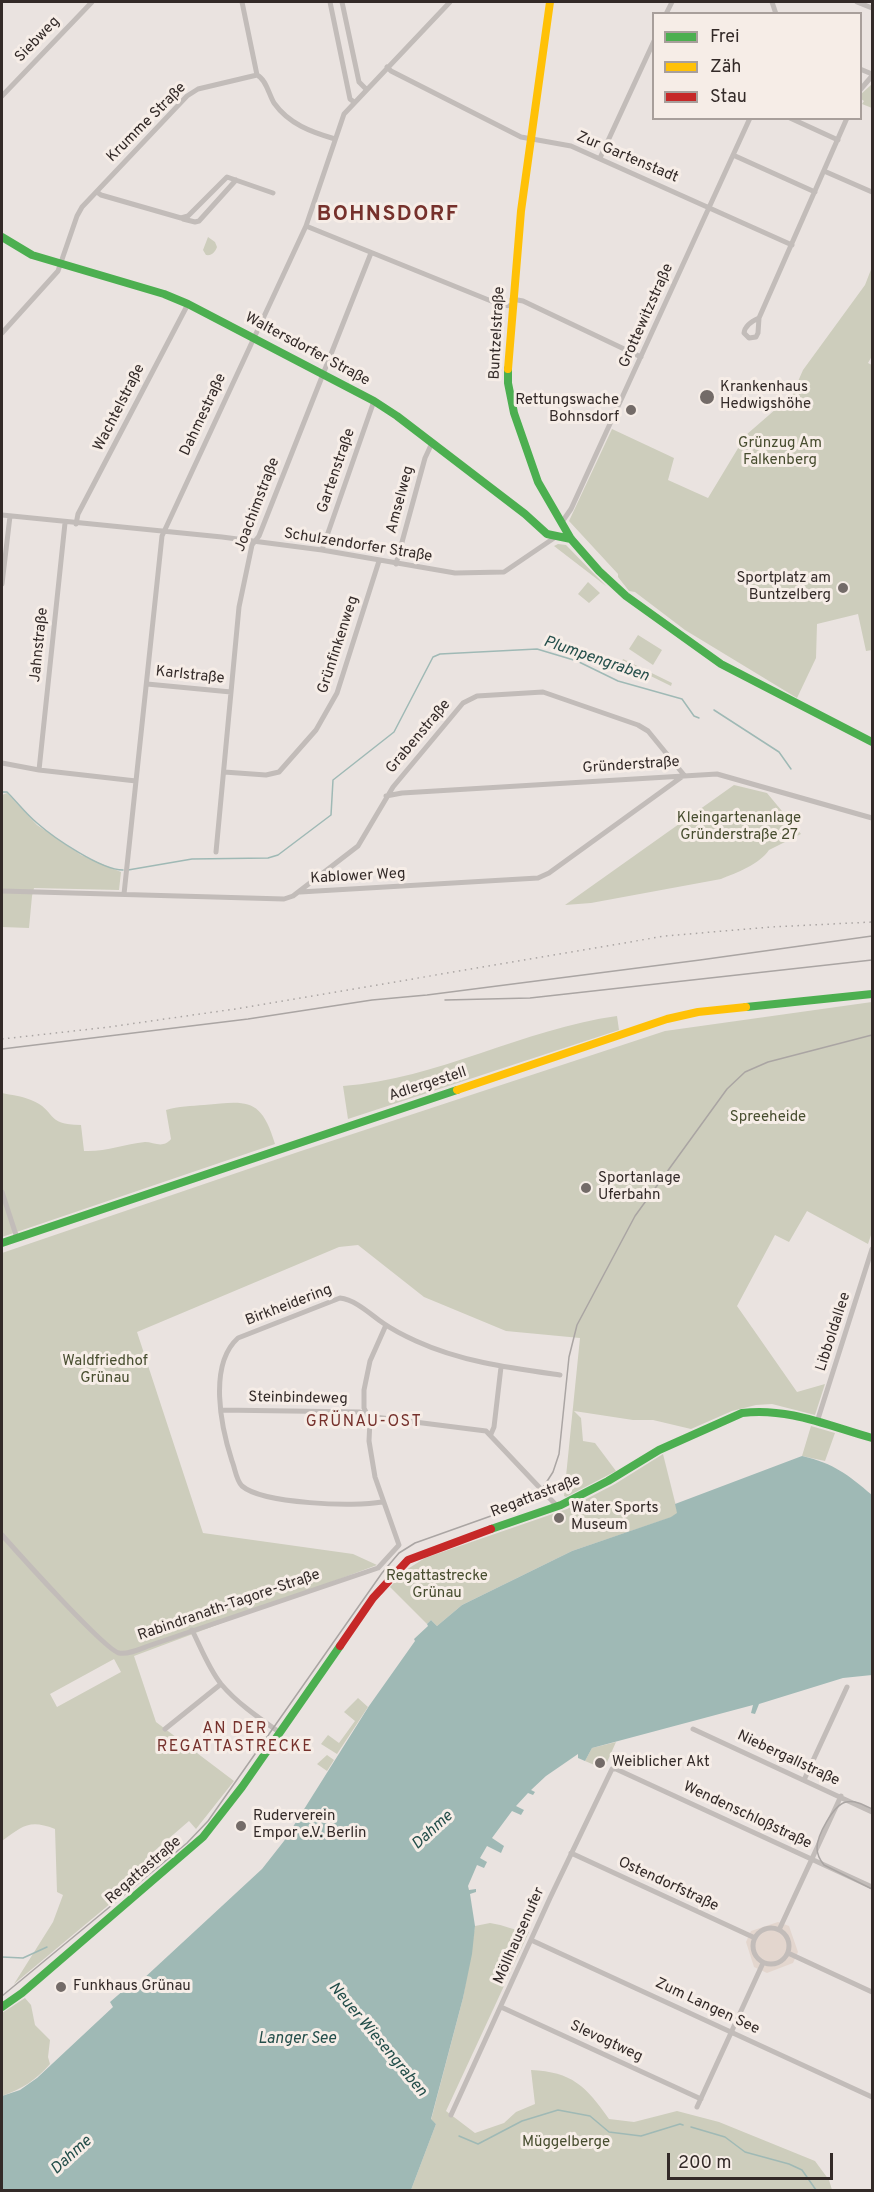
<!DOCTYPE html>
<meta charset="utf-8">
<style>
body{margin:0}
#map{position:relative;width:874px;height:2192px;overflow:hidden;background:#eae3e0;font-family:Overpass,sans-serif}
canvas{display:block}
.frame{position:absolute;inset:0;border:3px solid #332a28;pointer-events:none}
.legend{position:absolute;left:652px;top:12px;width:210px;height:108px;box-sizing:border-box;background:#f6ede7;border:2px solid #a89f9b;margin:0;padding:8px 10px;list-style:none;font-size:18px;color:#332a28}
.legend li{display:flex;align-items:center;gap:12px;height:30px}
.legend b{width:30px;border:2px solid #a89f9b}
.scale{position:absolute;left:667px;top:2153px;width:166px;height:27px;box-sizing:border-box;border:3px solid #332a28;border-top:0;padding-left:8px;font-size:18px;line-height:21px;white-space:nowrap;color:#332a28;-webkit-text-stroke:4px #f6ede7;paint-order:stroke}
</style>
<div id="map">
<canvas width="874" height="2192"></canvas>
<div class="frame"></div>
<ul class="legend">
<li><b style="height:8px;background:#4caf50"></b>Frei</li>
<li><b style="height:8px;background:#ffc107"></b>Zäh</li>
<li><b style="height:8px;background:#c62828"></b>Stau</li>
</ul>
<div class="scale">200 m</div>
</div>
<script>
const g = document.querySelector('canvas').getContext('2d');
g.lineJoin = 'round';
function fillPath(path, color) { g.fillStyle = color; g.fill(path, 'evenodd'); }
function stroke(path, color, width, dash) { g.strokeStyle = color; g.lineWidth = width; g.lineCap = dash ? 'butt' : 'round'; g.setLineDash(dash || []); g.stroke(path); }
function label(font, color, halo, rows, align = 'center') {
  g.font = font + ' Overpass,sans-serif'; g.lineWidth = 6; g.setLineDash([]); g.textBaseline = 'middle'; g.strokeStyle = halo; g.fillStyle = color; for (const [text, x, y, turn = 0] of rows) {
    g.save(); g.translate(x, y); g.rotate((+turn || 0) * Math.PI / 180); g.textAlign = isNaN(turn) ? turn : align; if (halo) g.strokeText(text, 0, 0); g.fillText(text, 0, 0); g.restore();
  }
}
const green = new Path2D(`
 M 872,84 L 872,108 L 862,104 L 864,101 L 861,99 L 860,95 Z
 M 208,237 L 215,242 L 217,247 C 215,252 212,256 206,255 L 203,250 Z
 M 872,267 L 872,356 L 868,363 L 872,365 L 872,650 L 866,651 L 858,614 L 817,624 L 816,658 L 797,698 L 685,630 L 635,592 L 629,591 L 618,577 L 618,574 L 569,521 L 612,429 L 674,458 L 668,480 L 708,498 L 746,435 L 792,395 L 803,370 L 865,285 Z
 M 558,544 L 566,545 L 606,586 L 554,546 Z
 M 588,582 L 600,593 L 589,603 L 578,594 Z
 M 638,635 L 662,650 L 653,665 L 629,649 Z
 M 623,659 L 672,683 L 671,686 L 622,662 Z
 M 734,785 L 767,793 L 801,834 L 769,850 C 760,864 736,873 721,879 L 591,903 L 565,905 Z
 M 7,793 L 37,825 L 81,855 L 121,872 L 119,890 L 34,888 L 32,896 L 29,928 L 2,927 L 2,795 Z
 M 872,1002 L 872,1232 L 868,1244 L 807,1211 L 789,1242 L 775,1235 L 737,1306 L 797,1392 L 825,1384 L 815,1415 L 772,1404 L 756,1405 L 732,1411 L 691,1429 L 653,1420 L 633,1420 L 574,1411 L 581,1418 L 583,1441 L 595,1443 L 616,1471 L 566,1497 L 564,1496 L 580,1338 L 506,1331 L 424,1297 L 358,1245 L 339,1247 L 137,1332 L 203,1533 L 353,1554 L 377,1565 L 134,1656 L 156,1722 L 234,1781 L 196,1829 L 189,1821 L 145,1859 L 153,1868 L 14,1984 L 53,1922 L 63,1895 L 57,1892 L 55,1829 C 29,1819 23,1826 2,1841 L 2,1253 L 298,1152 L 665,1031 ZM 114,1659 L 121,1672 L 57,1707 L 50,1694 Z
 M 617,1016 L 619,1030 L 348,1119 L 343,1086 C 438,1079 523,1029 617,1016 Z
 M 2,1093 C 11,1095 22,1096 31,1100 C 57,1110 44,1125 81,1125 L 84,1151 C 106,1152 124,1144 145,1142 C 154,1142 163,1149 171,1139 L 166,1110 C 178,1106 192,1106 204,1105 C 247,1101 261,1097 275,1144 L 2,1237 Z
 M 811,1426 L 835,1433 L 825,1461 L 802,1456 Z
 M 663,1454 L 678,1514 L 672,1517 L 572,1551 L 462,1605 L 437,1626 L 431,1620 L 427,1624 L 390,1587 L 406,1570 L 425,1558 L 567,1509 L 615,1484 Z
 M 358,1698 L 368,1707 L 337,1754 L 321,1744 L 328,1735 L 339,1743 L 355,1721 L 344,1712 Z
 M 616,1742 L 604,1769 L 585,1761 L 592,1748 Z
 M 327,1755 L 334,1760 L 327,1771 L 317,1764 Z
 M 490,1923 C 504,1925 516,1931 529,1932 L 446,2111 L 475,2133 L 504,2123 L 516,2112 L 535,2104 L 531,2070 C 572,2072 586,2086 609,2119 L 634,2122 L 677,2111 L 719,2122 L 815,2161 L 829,2180 L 832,2190 L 411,2190 L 436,2124 L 431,2120 L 463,1998 L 475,1926 Z
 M 25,1998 L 31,2005 L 35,2025 L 50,2040 L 48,2057 L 50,2064 C 36,2080 22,2089 2,2096 L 2,2013 Z`);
const plaza = new Path2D(`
 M 778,1922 L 789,1926 L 798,1952 L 793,1963 L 767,1973 L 754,1967 L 746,1942 L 751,1931 Z`);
const water = new Path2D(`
 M 802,1456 C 835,1464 847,1474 872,1495 L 872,1675 L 843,1678 L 759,1704 L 755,1714 L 751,1713 L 753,1705 L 592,1748 L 585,1761 L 578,1758 L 578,1754 L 546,1776 L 531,1790 L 535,1792 L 533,1795 L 528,1793 L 516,1806 L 524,1810 L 521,1815 L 512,1811 L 492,1838 L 504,1846 L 501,1853 L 487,1846 L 480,1858 L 487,1862 L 484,1868 L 477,1865 L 468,1886 L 469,1890 L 476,1889 L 476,1892 L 470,1894 L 475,1926 L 472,1954 L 463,1998 L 431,2119 L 436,2124 L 411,2190 L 2,2190 L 2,2096 L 20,2090 L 37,2078 L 113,2007 L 110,2002 L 125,1989 L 129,1992 L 262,1869 L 284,1841 L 369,1706 L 415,1641 L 414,1639 L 428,1626 L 427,1624 L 431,1620 L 437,1626 L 462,1605 L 572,1551 L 671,1517 L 677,1513 L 675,1504 Z`);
const stream = new Path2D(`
 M 714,710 L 779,752 L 791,769
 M 2,792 L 7,792 C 17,802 26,814 37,823 C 54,838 101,870 123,870
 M 128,870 L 192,859 L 268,858 L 278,855 L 331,815 L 333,780 L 394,732 L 433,657 L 440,654 L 537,649 L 577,661 L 618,681 L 682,699 L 694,716 L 699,718
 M 2,1957 L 23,1958 L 47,1947
 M 691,2127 L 725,2137 L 745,2152 L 789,2164 L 802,2170 L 816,2190
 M 459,2136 L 478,2144 L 522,2121 L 558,2110 L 590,2116 L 609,2132 L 641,2136 L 680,2124 L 683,2125`);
const street = new Path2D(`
 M 242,2 L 257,75 C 266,79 269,95 274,103 C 289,124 311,132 335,139
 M 330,2 L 350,99 L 354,102
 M 342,2 L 359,82 L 366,89
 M 772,2 L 776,14
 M 857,2 L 872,8
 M 666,14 L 672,2
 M 387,67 L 391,71 L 521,137 L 571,146 L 792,245
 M 860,69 L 872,74
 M 860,90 L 872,76
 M 2,96 L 92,2
 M 790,118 L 838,140
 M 733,155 L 815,192
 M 600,158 L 654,41
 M 824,171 L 872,192
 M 97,192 L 101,195 L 181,218 L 188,216 L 227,177 L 273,193
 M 183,219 L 195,222 L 199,221 L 236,180
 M 306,226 L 501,305 L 512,306
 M 512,299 L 523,301 L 641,357
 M 759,318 C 752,321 745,325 744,333 L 749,338 L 756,337 L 758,333 L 759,318 L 847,118
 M 2,333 L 58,271 L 77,216 L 82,207 L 187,96 L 198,89 L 257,75
 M 2,515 L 222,537 L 322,550 L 455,573 L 504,572 L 557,536
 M 562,522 L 571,509 L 750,118
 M 76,524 L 78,514 L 188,304
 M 322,550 L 374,401
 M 396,564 L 425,458 L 432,443
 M 2,584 L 10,516
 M 147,684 L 231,692
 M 2,763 L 39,770 L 136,781
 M 39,770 L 65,523
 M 224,772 L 266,775 L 279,772 L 316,730 L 337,693 L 379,561
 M 386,796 L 402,793 L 717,774 L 872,818
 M 216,852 L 239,607 L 252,545 L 259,536 L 371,253
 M 2,891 L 284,899 L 293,896 L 358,846 L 393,787 L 463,703 L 477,696 L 543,692 L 638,725 L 648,731 L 684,775
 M 300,892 L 538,878 L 549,873 L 683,776
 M 124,894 L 162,536 L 306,226 L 344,114 L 450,2
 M 2,1192 L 17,1238
 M 221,1410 L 359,1412 L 375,1417 L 486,1431 L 557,1506
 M 817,1422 L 872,1249
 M 491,1434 L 494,1427 L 501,1367
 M 382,1502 C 355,1507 263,1504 242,1486 C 236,1480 235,1468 232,1461 C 221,1427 208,1365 238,1338 L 340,1298 C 356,1300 370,1314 383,1323 C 393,1330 405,1336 416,1341 C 462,1362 510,1368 560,1375
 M 2,1535 C 18,1553 105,1650 119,1653 C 129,1655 142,1648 151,1645 L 378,1568 L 399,1545 L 375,1477 L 369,1441 L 370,1420 L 364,1408 L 364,1390 L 370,1361 L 386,1325
 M 192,1630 C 201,1648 209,1669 221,1684 C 237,1703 259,1718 279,1732
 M 165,1729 L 221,1684
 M 693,1729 L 872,1812
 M 804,1780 L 847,1687
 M 571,1853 L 755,1938
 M753 1946a18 18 0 1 1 36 0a18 18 0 1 1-36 0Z
 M 779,1930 L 841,1796
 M 531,1940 L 872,2097
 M 788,1953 L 872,1992
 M 501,2007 L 701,2099
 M 697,2107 L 763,1963
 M 451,2115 L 550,1898 L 612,1769 L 616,1769 L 872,1887`);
const fast = new Path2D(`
 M 2,237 L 32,255 L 164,294 L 188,304 L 374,401 L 397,416 L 525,514 L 547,534 L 571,539
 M 508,369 L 508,383 L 514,413 L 538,482 L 571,539 L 599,571 L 626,596 L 721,664 L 872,742
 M 746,1007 L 872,994
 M 2,1243 L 457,1090
 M 491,1529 L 561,1505 L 608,1481 L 659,1450 L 742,1413 C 787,1407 829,1426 872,1438
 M 2,2007 L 22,1993 L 203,1837 L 242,1787 L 340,1646`);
const slow = new Path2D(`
 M 508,369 L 521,211 L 550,2
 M 457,1090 L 667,1019 L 698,1012 L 746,1007`);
const jam = new Path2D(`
 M 340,1646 L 373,1598 L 408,1560 L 491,1529`);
const tram = new Path2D(`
 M 445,1000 L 530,998 L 872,960
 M 2,1049 L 248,1019 L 372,1000 L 427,995 L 700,960 L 872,936
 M 872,1809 C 864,1805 855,1800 846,1802 C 833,1805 817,1836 817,1848 C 817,1855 820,1860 824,1865 L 872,1889
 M 2,1996 L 187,1843 L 208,1821 L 382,1573 L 399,1553 L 415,1543 L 519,1506 L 534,1496 L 544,1486 L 553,1472 L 559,1454 L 569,1357 L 577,1325 L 635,1216 L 727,1089 L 745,1072 L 768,1062 L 872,1035`);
const rail = new Path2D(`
 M 2,1039 L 109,1027 L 242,1008 L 665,936 L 771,927 L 872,922`);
const markers = [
 [707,397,8,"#736b68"],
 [631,410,6,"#736b68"],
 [843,588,6,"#736b68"],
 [586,1188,6,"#736b68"],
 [559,1518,6,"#736b68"],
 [600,1763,6,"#736b68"],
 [241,1826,6,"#736b68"],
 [61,1987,6,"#736b68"]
];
const streetNames = [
 ["Siebweg",38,40,-46],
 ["Krumme Straße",147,123,-45],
 ["Zur Gartenstadt",627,158,23],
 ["Grottewitzstraße",647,316,-66],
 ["Buntzelstraße",498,333,-87],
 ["Waltersdorfer Straße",307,350,28],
 ["Wachtelstraße",120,408,-63],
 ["Dahmestraße",204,415,-65],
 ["Gartenstraße",337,471,-71],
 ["Amselweg",401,500,-75],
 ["Joachimstraße",258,505,-69],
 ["Schulzendorfer Straße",358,546,9],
 ["Jahnstraße",40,645,-84],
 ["Grünfinkenweg",339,645,-72],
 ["Karlstraße",190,676,6],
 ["Grabenstraße",419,737,-50],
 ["Gründerstraße",631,766,-4],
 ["Kablower Weg",358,877,-3],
 ["Adlergestell",428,1085,-18],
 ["Birkheidering",289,1306,-21],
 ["Libboldallee",834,1332,-72],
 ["Steinbindeweg",298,1399,1],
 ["Regattastraße",536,1497,-21],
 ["Rabindranath-Tagore-Straße",229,1606,-19],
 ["Niebergallstraße",788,1759,25],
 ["Wendenschloßstraße",747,1816,25],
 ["Regattastraße",144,1871,-41],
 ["Ostendorfstraße",668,1885,25],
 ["Möllhausenufer",520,1936,-66],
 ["Zum Langen See",707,2007,25],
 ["Slevogtweg",606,2042,25]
];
const poiNames = [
 ["Krankenhaus",720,388],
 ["Hedwigshöhe",720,405],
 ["Rettungswache",619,401,"right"],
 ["Bohnsdorf",619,418,"right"],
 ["Sportplatz am",831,579,"right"],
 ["Buntzelberg",831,596,"right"],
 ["Sportanlage",598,1179],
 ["Uferbahn",598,1196],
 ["Water Sports",571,1509],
 ["Museum",571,1526],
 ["Weiblicher Akt",612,1763],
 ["Ruderverein",253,1817],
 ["Empor e.V. Berlin",253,1834],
 ["Funkhaus Grünau",73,1987]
];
const parkNames = [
 ["Grünzug Am",780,444],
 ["Falkenberg",780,461],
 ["Kleingartenanlage",739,819],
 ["Gründerstraße 27",739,836],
 ["Spreeheide",768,1118],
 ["Waldfriedhof",105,1362],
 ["Grünau",105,1379],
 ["Regattastrecke",437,1577],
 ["Grünau",437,1594],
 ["Müggelberge",566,2143]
];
const waterNames = [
 ["Plumpengraben",596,660,19],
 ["Dahme",433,1831,-42],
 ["Langer See",297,2040],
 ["Neuer Wiesengraben",377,2040,50],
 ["Dahme",72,2156,-42]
];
const neighbourhoodNames = [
 ["GRÜNAU-OST",364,1423],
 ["AN DER",235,1730],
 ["REGATTASTRECKE",235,1748]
];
const districtNames = [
 ["BOHNSDORF",388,216]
];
fillPath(green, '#cdcdbc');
fillPath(plaza, '#e3d6ce');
fillPath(water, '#9fb9b5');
stroke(stream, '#9fb9b5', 1.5);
stroke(street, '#c2bcb9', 5);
stroke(fast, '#4caf50', 8);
stroke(slow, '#ffc107', 8);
stroke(jam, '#c62828', 8);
stroke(tram, '#aaa5a3', 1.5);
stroke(rail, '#aaa5a3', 1.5, [1.5, 4.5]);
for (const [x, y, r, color] of markers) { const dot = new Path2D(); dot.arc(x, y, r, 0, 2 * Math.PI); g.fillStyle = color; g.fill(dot); stroke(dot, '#f6ede7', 2); }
label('15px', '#332a28', '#f6ede7', streetNames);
label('15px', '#332a28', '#f6ede7', poiNames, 'left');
label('15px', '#474d2f', '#f6ede7', parkNames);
label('italic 16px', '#234e4a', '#f6ede7', waterNames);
g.letterSpacing = '1.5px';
label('16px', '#76312c', '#f6ede7', neighbourhoodNames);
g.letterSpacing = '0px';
g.letterSpacing = '1.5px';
label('bold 21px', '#76312c', '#f6ede7', districtNames);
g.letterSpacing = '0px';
</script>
